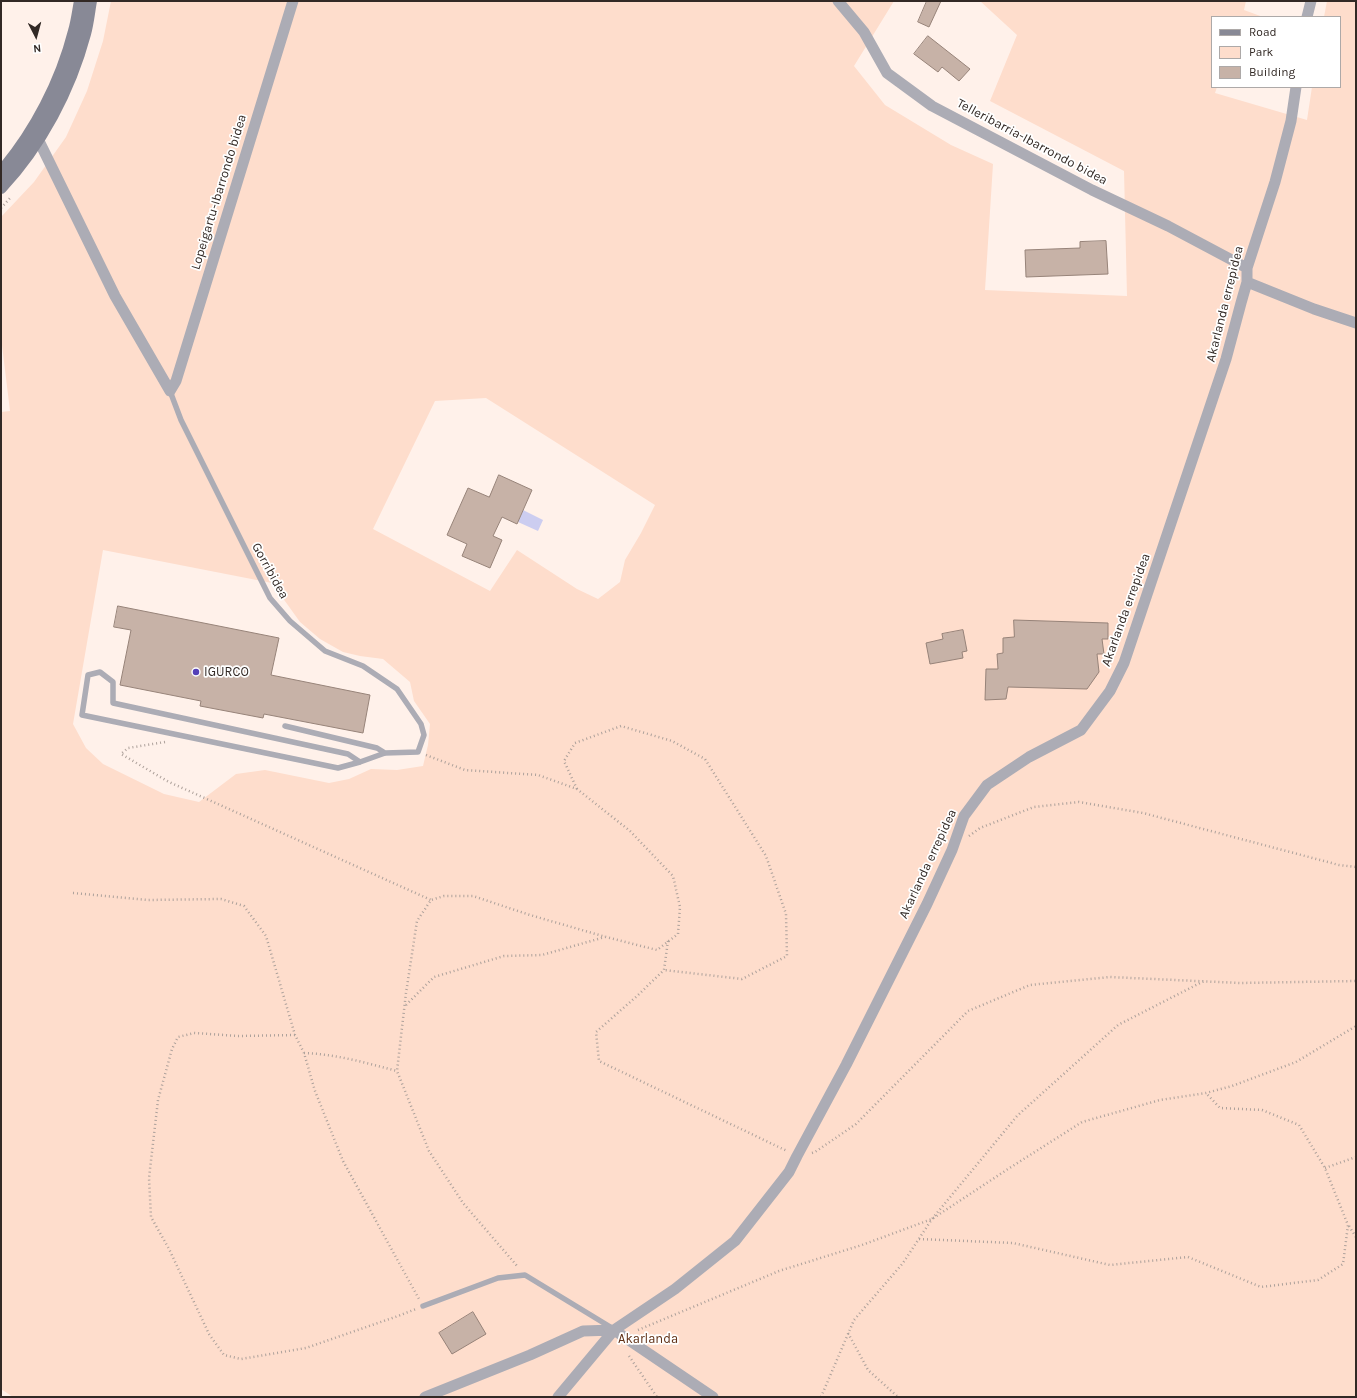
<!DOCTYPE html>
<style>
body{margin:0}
#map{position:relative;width:1357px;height:1398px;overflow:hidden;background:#fff1ea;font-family:Karla,sans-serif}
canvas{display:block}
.frame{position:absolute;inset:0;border:2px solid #322925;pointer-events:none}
.legend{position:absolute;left:1211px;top:16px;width:130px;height:72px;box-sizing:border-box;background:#fff;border:1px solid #ada9a8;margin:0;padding:5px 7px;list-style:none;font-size:12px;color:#322925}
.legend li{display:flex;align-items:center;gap:8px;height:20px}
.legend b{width:20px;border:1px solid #ada9a8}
.north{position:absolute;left:16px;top:16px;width:40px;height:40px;-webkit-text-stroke:3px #fff;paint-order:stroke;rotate:174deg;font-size:11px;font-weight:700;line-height:16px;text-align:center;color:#322925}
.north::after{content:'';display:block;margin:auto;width:14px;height:18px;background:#322925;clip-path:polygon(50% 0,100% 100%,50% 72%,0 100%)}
</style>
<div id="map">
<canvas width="1357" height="1398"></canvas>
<div class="frame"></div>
<ul class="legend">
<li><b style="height:5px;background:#888996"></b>Road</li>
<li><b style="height:11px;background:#feddcc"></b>Park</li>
<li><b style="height:11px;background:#c7b2a7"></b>Building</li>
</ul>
<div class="north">N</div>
</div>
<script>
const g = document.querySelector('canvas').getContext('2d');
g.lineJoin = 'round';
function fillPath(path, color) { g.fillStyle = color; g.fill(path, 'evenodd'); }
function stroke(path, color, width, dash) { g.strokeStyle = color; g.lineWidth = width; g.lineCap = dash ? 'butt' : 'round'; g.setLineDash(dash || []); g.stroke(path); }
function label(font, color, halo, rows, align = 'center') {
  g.font = font + ' Karla,sans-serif'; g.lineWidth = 3.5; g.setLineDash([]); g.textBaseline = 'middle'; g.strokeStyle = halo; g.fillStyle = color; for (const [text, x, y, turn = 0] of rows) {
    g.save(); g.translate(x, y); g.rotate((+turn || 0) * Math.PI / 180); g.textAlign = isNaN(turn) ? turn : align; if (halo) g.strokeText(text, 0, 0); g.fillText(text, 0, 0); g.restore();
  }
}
const green = new Path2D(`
 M 111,1 L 894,1 L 854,66 L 885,105 L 951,145 L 993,164 L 985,290 L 1127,296 L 1124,171 L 990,101 L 1017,35 L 980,1 L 1246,1 L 1244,10 L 1263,17 L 1212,17 L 1212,87 L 1217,87 L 1215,93 L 1307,120 L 1312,87 L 1340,87 L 1340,17 L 1324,17 L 1327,1 L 1356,1 L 1356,1397 L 13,1397 L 1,1389 L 1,412 L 10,411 L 1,337 L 1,217 L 34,182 L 66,137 L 87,91 L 103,41 ZM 486,398 L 655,505 L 641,533 L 625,560 L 620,582 L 598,599 L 577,589 L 517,550 L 490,591 L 373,529 L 435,401 ZM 103,550 L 272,583 L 300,622 L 320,639 L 343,652 L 360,656 L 383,659 L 410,682 L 414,701 L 430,724 L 428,745 L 423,766 L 397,770 L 371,769 L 349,779 L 329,783 L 265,770 L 236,774 L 199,802 L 164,794 L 103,764 L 86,748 L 73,724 Z`);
const water = new Path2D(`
 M 523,510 L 543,520 L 538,531 L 518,522 Z`);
const building = new Path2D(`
 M 927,1 L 941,1 L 929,27 L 918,22 Z
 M 928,36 L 970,69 L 959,81 L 942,67 L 938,72 L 914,54 Z
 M 1106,241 L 1108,274 L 1026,277 L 1025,250 L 1080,248 L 1080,242 Z
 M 499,475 L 532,490 L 517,524 L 502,517 L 493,536 L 502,540 L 490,568 L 462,556 L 467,544 L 447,535 L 468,488 L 489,497 Z
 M 118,606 L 279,638 L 271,675 L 370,695 L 363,733 L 264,714 L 263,718 L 200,706 L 201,701 L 120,685 L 131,630 L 114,627 Z
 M 1014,620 L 1108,623 L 1108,639 L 1102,639 L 1104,654 L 1097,654 L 1099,672 L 1087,689 L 1008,687 L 1006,699 L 985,700 L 986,669 L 998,669 L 997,654 L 1003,653 L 1003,638 L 1014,637 Z
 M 963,630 L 967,651 L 962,652 L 963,658 L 930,664 L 926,643 L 943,639 L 942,634 Z
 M 473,1312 L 486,1334 L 452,1354 L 439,1333 Z`);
const path = new Path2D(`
 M 1,208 L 11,197
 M 165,742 L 128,748 L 121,754 L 169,782 L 431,900
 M 426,755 L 465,770 L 538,775 L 577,789 L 630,831 L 673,876 L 680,907 L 678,934 L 657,950 L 606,937 L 530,915 L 473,896 L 444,896 L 431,900 L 417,921 L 406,993 L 397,1071 L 429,1151 L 463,1203 L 518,1267
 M 577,789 L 564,761 L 575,743 L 621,726 L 672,741 L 705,759 L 766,856 L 786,914 L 787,956 L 742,979 L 664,970
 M 969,836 L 980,828 L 1034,807 L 1079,802 L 1143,813 L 1339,865 L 1356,867
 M 73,893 L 148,900 L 221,899 L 244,906 L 266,936 L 295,1035 L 304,1053 L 315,1091 L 343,1161 L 419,1299
 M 668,941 L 664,970 L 637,996 L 596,1032 L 599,1061 L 787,1151
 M 406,1005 L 434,977 L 504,956 L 542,955 L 605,937
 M 295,1035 L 239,1036 L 194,1033 L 178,1037 L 172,1049 L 158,1100 L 149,1178 L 151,1217 L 169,1249 L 209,1334 L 224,1355 L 241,1359 L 306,1348 L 398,1316 L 416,1309
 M 304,1053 C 335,1054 367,1063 397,1071
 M 812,1153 L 815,1152 L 856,1124 L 968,1011 L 1030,985 L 1110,977 L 1240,983 L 1356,981
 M 1325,1168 L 1356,1157
 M 1349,1226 L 1356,1237
 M 919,1239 L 1013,1243 L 1110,1265 L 1188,1257 L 1261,1287 L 1318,1280 L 1343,1264 L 1348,1225 L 1325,1168 L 1299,1125 L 1262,1110 L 1220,1108 L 1206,1093
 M 638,1330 L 779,1271 L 862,1245 L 932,1219 L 1008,1169 L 1082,1122 L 1160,1100 L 1206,1093 L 1232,1086 L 1296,1062 L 1356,1026
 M 848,1333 L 868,1370 L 898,1397
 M 629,1356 L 657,1397
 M 821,1397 L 854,1320 L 903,1263 L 932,1219 L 1017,1116 L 1118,1025 L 1204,981`);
const lane = new Path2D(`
 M 170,391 L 181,420 L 270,598 L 290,621 L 325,651 L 363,666 L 397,689 L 421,724 L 424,735 L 418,752 L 385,753 L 360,762 L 338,768 L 82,715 L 88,675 L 100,672 L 113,682 L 113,703 L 348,754 L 360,762
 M 285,726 L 377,748 L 385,753
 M 423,1306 L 498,1278 L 525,1275 L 612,1328`);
const street = new Path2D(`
 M 838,1 L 864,32 L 887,73 L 932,106 L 1092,190 L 1168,226 L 1247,268
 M 1307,17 L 1311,1
 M 38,139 L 115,296 L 170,391
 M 1247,282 L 1314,309 L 1356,323
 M 170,391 L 176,381 L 293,1
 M 425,1397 L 530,1355 L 583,1331 L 614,1330 L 675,1289 L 735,1241 L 789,1172 L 797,1156 L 846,1065 L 927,904 L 952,850 L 964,816 L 987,785 L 1029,757 L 1081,730 L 1110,691 L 1124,663 L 1226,359 L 1241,303 L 1247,282 L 1247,268 L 1275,182 L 1291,121 L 1296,87
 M 558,1397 L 614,1330 L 713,1397`);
const secondary = new Path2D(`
 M 1,172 C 35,132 61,82 74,31 C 77,21 78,11 80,1
 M 1,188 C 41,145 70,90 85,34 C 88,23 89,12 91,1`);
const markers = [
 [196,672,4,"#5440b7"]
];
const streetNames = [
 ["Telleribarria-Ibarrondo bidea",1032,142,28],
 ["Lopeigartu-Ibarrondo bidea",219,192,-73],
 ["Akarlanda errepidea",1225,304,-76],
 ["Gorribidea",270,571,61],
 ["Akarlanda errepidea",1126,610,-70],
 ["Akarlanda errepidea",928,864,-65]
];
const poiNames = [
 ["IGURCO",204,672]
];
const parkNames = [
 ["Akarlanda",648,1339]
];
fillPath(green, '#feddcc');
fillPath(water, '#cccdf0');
fillPath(building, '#c7b2a7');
stroke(building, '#978379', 1);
stroke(path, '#ada19b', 2.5, [1, 3]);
stroke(lane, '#acacb5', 5.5);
stroke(street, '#acacb5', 11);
stroke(secondary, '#888996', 12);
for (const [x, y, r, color] of markers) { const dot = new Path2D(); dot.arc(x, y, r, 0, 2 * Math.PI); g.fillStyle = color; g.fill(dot); stroke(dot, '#fff', 1.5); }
label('13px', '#322925', '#fff', streetNames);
label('13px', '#322925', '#fff', poiNames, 'left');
label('13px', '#603015', '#fff', parkNames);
</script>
